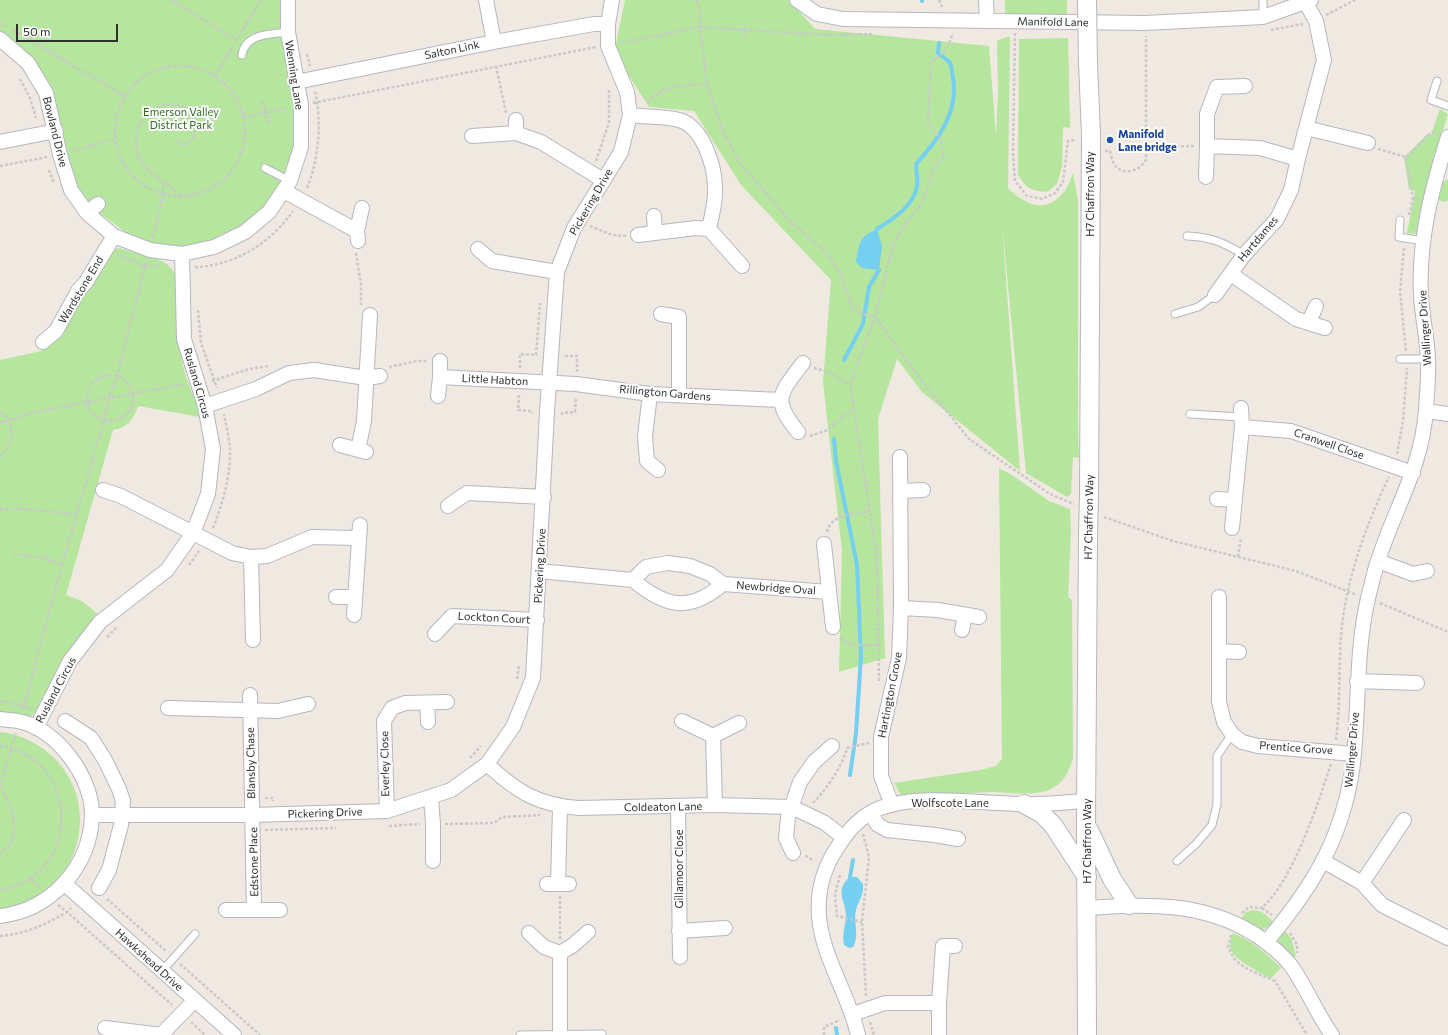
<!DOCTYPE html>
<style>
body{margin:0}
#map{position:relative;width:1448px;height:1035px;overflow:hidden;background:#efe9e1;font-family:Commissioner,sans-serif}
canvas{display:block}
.scale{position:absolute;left:16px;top:24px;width:102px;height:18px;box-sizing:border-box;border:2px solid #2e2e2e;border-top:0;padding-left:5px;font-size:12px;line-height:14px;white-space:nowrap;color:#2e2e2e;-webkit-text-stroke:3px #fff;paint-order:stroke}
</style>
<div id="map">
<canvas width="1448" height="1035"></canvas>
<div class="scale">50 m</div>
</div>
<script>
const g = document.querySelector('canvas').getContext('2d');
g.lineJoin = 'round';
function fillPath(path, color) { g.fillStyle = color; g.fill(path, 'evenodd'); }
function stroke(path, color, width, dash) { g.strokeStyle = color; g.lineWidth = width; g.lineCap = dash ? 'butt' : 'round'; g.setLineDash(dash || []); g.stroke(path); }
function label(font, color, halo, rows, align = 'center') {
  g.font = font + ' Commissioner,sans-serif'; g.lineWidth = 4; g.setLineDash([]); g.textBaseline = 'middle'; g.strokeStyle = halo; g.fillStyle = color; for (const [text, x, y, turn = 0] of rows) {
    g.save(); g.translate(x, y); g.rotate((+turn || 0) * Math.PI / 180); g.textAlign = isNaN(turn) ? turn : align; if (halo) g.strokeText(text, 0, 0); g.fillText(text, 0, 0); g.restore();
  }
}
const green = new Path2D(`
 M 0,0 L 292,0 L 301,147 L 265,210 L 214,247 L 150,250 L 80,199 L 60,124 L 18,63 L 0,45 Z
 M 625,0 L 789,0 L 815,29 L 989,46 L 996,137 L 998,92 L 997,41 L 1010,36 L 1008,188 C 1025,205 1046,214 1063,193 C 1068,188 1070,180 1073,173 L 1078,201 L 1078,434 L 1079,458 L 1073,457 L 1071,494 L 1067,497 L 1026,473 L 1002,223 L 1020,471 L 922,392 L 897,359 L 878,419 L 885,658 L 839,672 L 842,551 L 823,382 L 831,280 L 741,185 L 694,111 L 649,107 L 614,53 Z
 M 1005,0 L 1067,0 L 1067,15 L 1005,14 Z
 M 1068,38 L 1070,128 L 1063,127 L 1062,166 L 1057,184 L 1047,192 C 1032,191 1025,188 1018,174 L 1019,39 Z
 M 1440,109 L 1448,114 L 1435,156 L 1417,234 L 1407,233 L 1415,191 L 1409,189 L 1404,158 L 1427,134 L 1431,135 Z
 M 1448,179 L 1448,200 L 1445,202 L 1437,200 L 1442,182 Z
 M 118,248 C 136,254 166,255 175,274 C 175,308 176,337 184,370 C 188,386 197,400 200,417 L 138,406 C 134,419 127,428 113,430 L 66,595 L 82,601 L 99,615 L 40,709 L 27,719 L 0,716 L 0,360 L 41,351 L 56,340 L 111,250 Z
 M 999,468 L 1012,475 L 1049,501 L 1070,509 L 1071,531 L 1068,597 L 1072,600 L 1073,758 C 1069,772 1064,782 1051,789 C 1036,797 1007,792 990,792 C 961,793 931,796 902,797 L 894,783 L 980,770 L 996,766 L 1002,759 Z
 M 0,732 C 16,733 32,741 45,750 C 94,788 90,857 43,895 C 31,904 15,908 0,910 Z
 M 1253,910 L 1262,912 L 1274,922 L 1263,930 L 1255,928 L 1241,919 L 1246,912 Z
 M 1283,929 L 1291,938 L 1296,956 L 1291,961 L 1278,943 Z
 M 1233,933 C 1253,941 1266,953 1281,968 L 1270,979 C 1260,971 1229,959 1230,945 C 1230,941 1232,936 1233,933 Z`);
const water = new Path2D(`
 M 877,229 L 882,246 L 879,270 L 862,268 L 856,262 C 859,243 859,237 877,229 Z
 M 850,877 L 857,877 L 863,884 C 864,896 859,899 856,910 C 853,922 860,936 853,947 L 849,948 L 844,945 C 842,935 845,927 846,917 C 847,902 833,891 850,877 Z`);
const stream = new Path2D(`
 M 922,0 L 922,1
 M 877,229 C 893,219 914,206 917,186 C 918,179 916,171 916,164 C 938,140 959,112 953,78 C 952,74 952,66 950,63 C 947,59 941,56 938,53 L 939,43
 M 844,360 L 863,324 L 869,287 L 879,270
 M 834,439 L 836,461 L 857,565 L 861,656 L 856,733 L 850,775
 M 850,877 L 853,860
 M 836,1028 L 837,1035`);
const path = new Path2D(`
 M 171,0 L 237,40
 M 697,0 L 700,12 L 700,27 L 707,83 L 722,129 L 740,163 L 790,221 L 828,254 L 841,275 L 852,308 L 862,314 L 875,316 L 914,371 L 969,439 L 1050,494 L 1074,504
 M 939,0 L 942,7
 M 1326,15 L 1355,0
 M 0,23 L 5,26
 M 13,30 L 124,96
 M 1271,30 L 1303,24
 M 1015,33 L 1013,152 L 1015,181 L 1027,196 L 1042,199 L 1055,193 L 1063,182 L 1068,141 L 1075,140
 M 238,37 L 261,0
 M 744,37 L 745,30
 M 621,43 L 700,27 L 827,35 L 874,34
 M 307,54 L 310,66
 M115 131a65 65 0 1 1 130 0a65 65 0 1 1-130 0Z
 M 496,66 L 506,113
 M 215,76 L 233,45
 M 20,79 L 30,98 L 36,118
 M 262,101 L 270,125
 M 647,102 C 668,83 681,87 707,83
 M 313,103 L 596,47
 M 244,117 L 288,108
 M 177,140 L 180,144 L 184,145 C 194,140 197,132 196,122 L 183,107 C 171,102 159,105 149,113 C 140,122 137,128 136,140 C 133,169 165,179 182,197
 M 1146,147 L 1194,146
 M 1378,149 L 1406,157 L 1432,132 L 1436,133
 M 73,151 L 114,139
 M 1105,151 L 1110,151 C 1111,155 1112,160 1114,164 C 1122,177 1140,171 1146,160 L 1146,36
 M 1406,157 L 1413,198 L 1419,199
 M 596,161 L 609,122 L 609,88
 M 0,166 L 47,157
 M 49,170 L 54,184
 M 307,188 C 319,159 322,121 315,91
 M 1409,215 L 1413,198
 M 590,226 L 612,235 L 626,236
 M 153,237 L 163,195 L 163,183
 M 1404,248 L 1400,291 L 1406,351
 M 356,253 L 361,285 L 361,305
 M 117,255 L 145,266 L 160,266
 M 195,267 C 234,266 271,243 293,211
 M 198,310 L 201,343 L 217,388
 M 565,356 L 577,356 L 577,372
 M 389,367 L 417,361 L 428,361
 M 520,368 L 520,354 L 536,355 L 540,303
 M 814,368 L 829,372 L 850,385
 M87 398a23 23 0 1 1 46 0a23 23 0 1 1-46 0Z
 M 212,381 L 249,369 L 269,366
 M 519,395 L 518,410 L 532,411 L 532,413
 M 562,415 L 562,413 L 575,412 L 576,397
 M 0,423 L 35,412 L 185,384
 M 810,436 L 828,430 L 852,409
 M 1397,454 L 1403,421 L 1407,368
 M 0,457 L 12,441 L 10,420 L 1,412
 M 0,482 L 0,483
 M 0,509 L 23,509 L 77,514
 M 1104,517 L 1173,541 L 1296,571 L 1357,595
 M 213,528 C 223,503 231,475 230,448 C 229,437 226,425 224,414
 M 827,532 C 831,514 854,514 868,511
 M 14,554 L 44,558 L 62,565
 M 1238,557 L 1241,537
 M 189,565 L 199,551
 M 1380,603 L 1448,632
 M 107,637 L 116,628
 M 840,638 C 849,647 866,645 878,645
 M 517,679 L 519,666
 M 879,681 L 877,557 L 850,385 L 875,316 L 893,245 L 907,222 L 922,204 L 934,167 L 944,156 L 941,140 L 928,124 L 931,62 L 947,49 L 953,33
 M 0,701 L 24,706 L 31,709
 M 23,709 L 62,565 L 104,420 L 109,398 L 117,376 L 146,263
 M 1336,740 C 1341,702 1338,663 1342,625 C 1348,574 1367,523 1389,477
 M 0,746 C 82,759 82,877 0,890
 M 470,758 L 481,746
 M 265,798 L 273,798 L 273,801
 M 813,803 C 827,788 841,769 847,748 L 869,743
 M 445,824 L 494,823 L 502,817 L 540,815
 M 389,826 L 420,824
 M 265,830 L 336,828
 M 863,834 L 869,857 L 862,922 L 866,996
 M 0,854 L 11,843 L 15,829 L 12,811 L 0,785 L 16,733
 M 806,855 L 807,857 L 814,861
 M 840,875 L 835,894 L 837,916 L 862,922
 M 30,879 L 40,888
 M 107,899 L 166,951
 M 58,905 L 67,912 L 71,908
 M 1262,908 L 1272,915
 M 1242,913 L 1249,907 L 1262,908 C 1294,878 1317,806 1331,764
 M 1290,933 L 1297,945 L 1297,953
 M 1231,935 L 1228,947 L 1232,955 L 1236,961 L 1249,970 L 1275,981 L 1307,1035
 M 0,936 C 25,934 45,925 67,912 L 172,1005
 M 560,939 L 560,896
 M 180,964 L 260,1035
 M 191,1022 L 205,1035
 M 870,1022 L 874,1035
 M 824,1035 L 824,1027 L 840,1020`);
const service = new Path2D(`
 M 1263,0 L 1263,17
 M 242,55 C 245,33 272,34 288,32
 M 1437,81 L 1431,100 L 1448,106
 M 265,168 L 290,181
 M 1400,220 L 1399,237 L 1423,241
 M 1187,236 C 1211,237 1223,242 1244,255
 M 1175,314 L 1198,307 L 1215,295
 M 1400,359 L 1428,359
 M 1190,414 L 1241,417
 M 1177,861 L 1196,844 L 1212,825 L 1217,804 L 1217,756 L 1232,734
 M 162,971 L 195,934
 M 520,1035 L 602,1034`);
const minor = new Path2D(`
 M 486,0 L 494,42
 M 797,0 L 817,14 L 843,19 L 1145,23 L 1263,17 L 1311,0
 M 986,0 L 987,21
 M 1306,3 L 1316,21 L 1324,60 L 1306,128 L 1368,143
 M 0,39 L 28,63 L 46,93 L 60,155 L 71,190 L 87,213 L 114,236 L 150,250 L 182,254 L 214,247 L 245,232 L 269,212 L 290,181 L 301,147 L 301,105 L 288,32 L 288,0
 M 296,82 L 494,42 L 594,24 L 608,24
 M 630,115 C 645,117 664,116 679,120 C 704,127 716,169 715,193 C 715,205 711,218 709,229 L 696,228 L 638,235
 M 516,120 L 516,133
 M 472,136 L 516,133 L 541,142 L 603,180
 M 0,142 L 56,131
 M 1207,146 L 1207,114 L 1217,87 L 1245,86
 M 1206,177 L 1207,146 L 1260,148 L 1298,159 L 1306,128
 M 284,191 L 357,231
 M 87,213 L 98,204
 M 654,216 L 655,232
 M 709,229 L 742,266
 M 358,241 L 357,231 L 362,208
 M 478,249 L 492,261 L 557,272
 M 1231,274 L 1296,319 L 1325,328
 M 1215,295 L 1244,255 L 1277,219 L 1291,190 L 1298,159
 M 661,314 L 679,317 L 679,395
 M 1309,322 L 1316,306
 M 43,342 L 56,331 L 78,291 L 86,282 L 114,236
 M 440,377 L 576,384 L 650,394 L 780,400
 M 650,394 L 645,436 L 647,461 L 658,470
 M 438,396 L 440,377 L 440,361
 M 205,406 L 256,389 L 289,373 L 314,370 L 366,378 L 380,376
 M 1426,411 L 1448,414
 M 1242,427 L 1291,431 L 1413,473
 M 798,432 C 772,400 779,394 803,363
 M 340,445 L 366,452
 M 358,450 L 364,421 L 370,315
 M 103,490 L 121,496 L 232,553 L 251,557 L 267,556 L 312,537 L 358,538
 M 900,491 L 923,490
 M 1217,499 L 1235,500
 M 448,506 L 467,493 L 544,497
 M 1232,528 L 1242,427 L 1241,408
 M 824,544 L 833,627
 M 251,557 L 253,640
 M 1378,561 L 1413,574 L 1427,571
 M 539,571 L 633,580 L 646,567 L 668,563 L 690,566 L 710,574 L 723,584 L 829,592
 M 633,580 C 665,607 689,613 723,584
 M 336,597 L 355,597
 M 1219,597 L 1219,702 L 1224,722 L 1232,734 L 1242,742 L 1258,746 L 1354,754
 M 901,608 L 938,610 L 979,617
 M 354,615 L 360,525
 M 962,630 L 965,615
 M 435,634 L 452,616 L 537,620
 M 1219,651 L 1239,652
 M 1357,681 L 1417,683
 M 250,695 L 254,910
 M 427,703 L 428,722
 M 168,708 L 278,711 L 308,704
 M 0,719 C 6,720 12,720 18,721 C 56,728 93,777 92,816 C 90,867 51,910 0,916
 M 65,721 L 91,738 L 105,760 L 119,789 L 123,801 L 121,825 L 109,870 L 99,888
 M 682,721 L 713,736 L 739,723
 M 36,728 L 70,661 L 100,622 L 167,570 L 193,533 L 208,494 L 213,449 L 205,406 L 184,339 L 182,254
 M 713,736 L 715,805
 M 487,764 C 517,792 538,805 579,808 L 715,805 L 792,807 L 825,823 L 844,838
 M 431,798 L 433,824 L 433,861
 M 892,805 L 881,776 L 881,737 L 899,658 L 901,608 L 900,457
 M 678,807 L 680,957
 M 387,811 L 384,721 L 392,708 L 405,703 L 447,702
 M 870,813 L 878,825 L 887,830 L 935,835 L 958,839
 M 92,815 L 252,815 L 387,811 L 451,790 L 487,764 L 513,727 L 533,678 L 547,412 L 557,272 L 574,228 L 621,152 L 630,115 L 627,92 L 608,46 L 608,24 L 612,0
 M 793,853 L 786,838 L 788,817 L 800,782 L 814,762 L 832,746
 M 1323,861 L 1362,883 L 1404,820
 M 1362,883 L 1382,905 L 1448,938
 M 65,884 L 234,1035
 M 547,884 L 569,884
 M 558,884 L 560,807
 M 1086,908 C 1147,904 1202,901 1256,935 C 1268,943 1283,955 1292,967 C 1307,989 1317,1014 1332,1035
 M 226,910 L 280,910
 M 679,931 L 725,928
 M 529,933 L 544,947 L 560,953 L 572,946 L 588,932
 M 1266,942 C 1315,885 1347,830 1354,754 C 1359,700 1356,647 1369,594 C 1372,583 1374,572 1378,561 C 1395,507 1422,468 1426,409 C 1427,392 1429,374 1428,358 C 1427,337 1422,316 1421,295 C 1418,241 1432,188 1448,137
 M 853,1014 L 885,1003 L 939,1003
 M 105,1028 L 161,1035 L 195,1000
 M 560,1035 L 560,953
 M 858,1035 C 849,995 823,959 819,917 C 817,892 823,869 837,848 C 845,835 856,821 870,813 C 907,791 980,804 1023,804 C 1044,805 1065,802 1086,801
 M 939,1035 L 939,1003 L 943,946 L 955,946`);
const tertiary = new Path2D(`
 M 1088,63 L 1091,135 L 1089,495
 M 1024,804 L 1042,814 L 1053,825 L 1087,877
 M 1089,830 L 1112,879 L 1129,905
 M 1087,1035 L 1086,824 L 1088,535`);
const tertiaryBridge = new Path2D(`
 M 1087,0 L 1088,63
 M 1088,535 L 1089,495`);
const markers = [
 [1110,140,4,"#1a4fb4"]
];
const streetNames = [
 ["Manifold Lane",1053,22,1],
 ["Salton Link",452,50,-12],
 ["Wenning Lane",294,75,81],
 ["Bowland Drive",55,132,76],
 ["H7 Chaffron Way",1090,194,-90],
 ["Pickering Drive",591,202,-60],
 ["Hartdames",1258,239,-50],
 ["Wardstone End",81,290,-59],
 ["Wallinger Drive",1425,328,-94],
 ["Little Habton",495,380,3],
 ["Rusland Circus",197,383,74],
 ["Rillington Gardens",665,393,5],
 ["Cranwell Close",1329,444,19],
 ["H7 Chaffron Way",1089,517,-89],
 ["Pickering Drive",540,566,-87],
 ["Newbridge Oval",776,588,4],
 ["Lockton Court",494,618,3],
 ["Rusland Circus",56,690,-62],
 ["Hartington Grove",890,695,-79],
 ["Prentice Grove",1296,748,4],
 ["Wallinger Drive",1352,750,-85],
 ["Blansby Chase",251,763,-91],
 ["Everley Close",385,764,-91],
 ["Wolfscote Lane",950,803],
 ["Coldeaton Lane",663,807,-1],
 ["Pickering Drive",325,813,-2],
 ["H7 Chaffron Way",1087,841,-90],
 ["Edstone Place",254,862,-91],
 ["Gillamoor Close",679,869,-90],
 ["Hawkshead Drive",149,960,42]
];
const parkNames = [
 ["Emerson Valley",181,112],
 ["District Park",181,125]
];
const transitNames = [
 ["Manifold",1118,134],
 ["Lane bridge",1118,147]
];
fillPath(green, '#b6e59e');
fillPath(water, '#75cff0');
stroke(stream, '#75cff0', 4);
stroke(service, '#b4b7c1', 9);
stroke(minor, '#b4b7c1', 16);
stroke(tertiary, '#b4b7c1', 20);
stroke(path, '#c9c9c9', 2.5, [3, 2]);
stroke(service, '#fff', 7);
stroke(minor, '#fff', 14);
stroke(tertiary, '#fff', 18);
stroke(tertiaryBridge, '#b4b7c1', 20, []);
stroke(tertiaryBridge, '#fff', 18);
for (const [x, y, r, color] of markers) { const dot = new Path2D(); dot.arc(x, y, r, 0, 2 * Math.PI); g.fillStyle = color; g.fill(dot); stroke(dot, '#fff', 1.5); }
label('11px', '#2e2e2e', '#fff', streetNames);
label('11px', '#2c6e1b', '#fff', parkNames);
label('bold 11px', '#164399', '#fff', transitNames, 'left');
</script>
